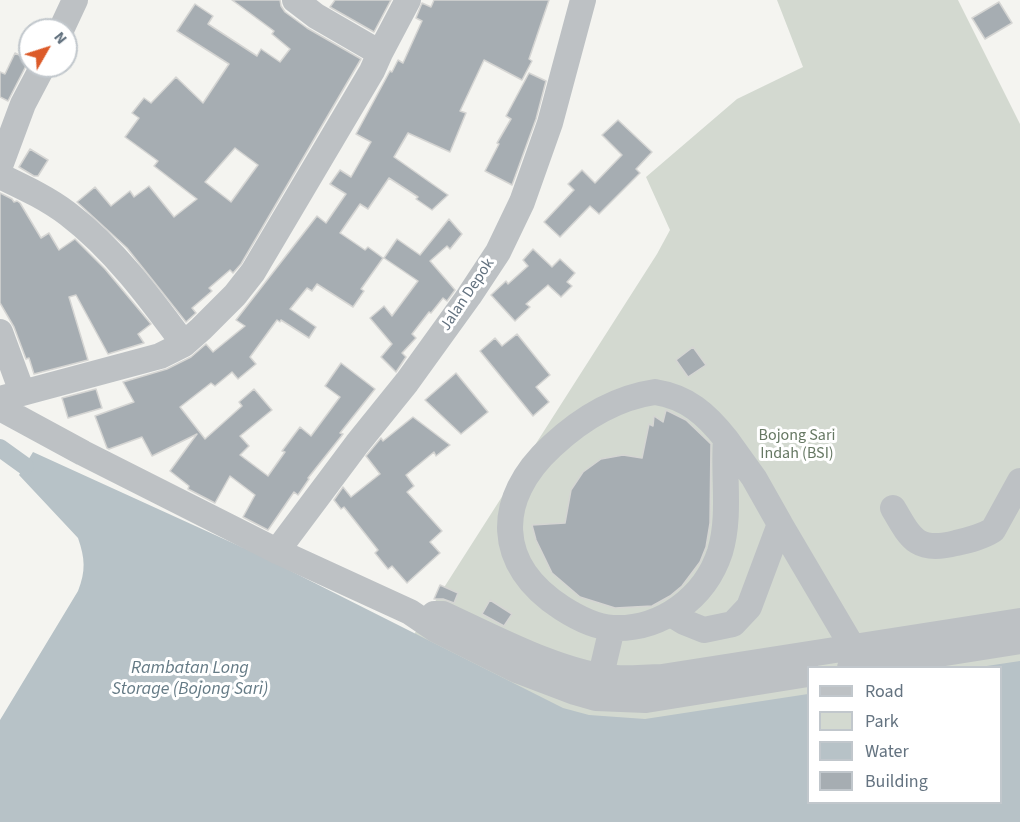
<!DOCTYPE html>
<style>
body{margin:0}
#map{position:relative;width:1020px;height:822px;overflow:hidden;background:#f4f4f0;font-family:"Source Sans 3",sans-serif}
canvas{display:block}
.legend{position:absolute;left:807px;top:666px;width:195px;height:138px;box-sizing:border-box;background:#fff;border:2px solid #c1c7cc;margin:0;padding:8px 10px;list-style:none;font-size:18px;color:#647380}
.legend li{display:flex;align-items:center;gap:12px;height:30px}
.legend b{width:30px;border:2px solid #c1c7cc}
.north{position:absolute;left:18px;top:18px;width:60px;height:60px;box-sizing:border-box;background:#fff;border:2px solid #c1c7cc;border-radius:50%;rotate:51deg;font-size:16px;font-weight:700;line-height:24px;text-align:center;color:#647380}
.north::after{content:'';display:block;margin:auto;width:21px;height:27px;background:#dc5a28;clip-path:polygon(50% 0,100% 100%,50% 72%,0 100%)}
</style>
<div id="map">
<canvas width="1020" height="822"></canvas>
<ul class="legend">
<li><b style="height:8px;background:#bdc1c4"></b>Road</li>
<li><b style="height:16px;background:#d3d9d0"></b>Park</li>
<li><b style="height:16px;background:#b7c2c7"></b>Water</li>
<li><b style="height:16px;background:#a6adb2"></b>Building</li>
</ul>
<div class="north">N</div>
</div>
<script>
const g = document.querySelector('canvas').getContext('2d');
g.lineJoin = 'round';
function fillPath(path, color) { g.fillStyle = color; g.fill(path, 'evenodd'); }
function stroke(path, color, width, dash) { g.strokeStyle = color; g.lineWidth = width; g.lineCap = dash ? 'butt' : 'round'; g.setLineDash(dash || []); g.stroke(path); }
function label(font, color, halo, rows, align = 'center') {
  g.font = font + ' "Source Sans 3",sans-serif'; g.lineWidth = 6; g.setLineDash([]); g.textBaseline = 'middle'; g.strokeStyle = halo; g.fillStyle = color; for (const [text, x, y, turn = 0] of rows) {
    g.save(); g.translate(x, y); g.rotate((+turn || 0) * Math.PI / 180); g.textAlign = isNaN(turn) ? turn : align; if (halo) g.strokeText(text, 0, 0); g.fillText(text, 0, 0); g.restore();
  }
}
const green = new Path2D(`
 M 777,0 L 958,0 L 1020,124 L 1020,662 L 981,668 L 808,668 L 808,695 L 648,723 L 602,719 L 565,710 L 413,636 L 657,254 L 670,230 L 646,177 L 737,99 L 803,67 Z`);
const water = new Path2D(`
 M 33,452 L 259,555 L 563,708 L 589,715 L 645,719 L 808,694 L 808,802 L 1000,802 L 1000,668 L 980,667 L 1020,661 L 1020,822 L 0,822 L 0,720 L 78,591 C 86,571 85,558 78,538 L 19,475 Z`);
const canal = new Path2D(`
 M 0,448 L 25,466`);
const building = new Path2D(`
 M 232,0 L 280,0 L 281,6 L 285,12 L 307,28 L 361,59 L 241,264 L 233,273 L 230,270 L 209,288 L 212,291 L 192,308 L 196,313 L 186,322 L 127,248 L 77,202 L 95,187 L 111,206 L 130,191 L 134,197 L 149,186 L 174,217 L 197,199 L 154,166 L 158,161 L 125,137 L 139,118 L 132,113 L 144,98 L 151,103 L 176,77 L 203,103 L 229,64 L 177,31 L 195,4 L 213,16 L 208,24 L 257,56 L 261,49 L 280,62 L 290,49 L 272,34 L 274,31 ZM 235,148 L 258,165 L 231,202 L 205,182 Z
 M 335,0 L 391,0 L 374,32 L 330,7 Z
 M 434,0 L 549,0 L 529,59 L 532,61 L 522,80 L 484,60 L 460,111 L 466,113 L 450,152 L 408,133 L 394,157 L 448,195 L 432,210 L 416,199 L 418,197 L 389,178 L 368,209 L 360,204 L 340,233 L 365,250 L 368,247 L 383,258 L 361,289 L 364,291 L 353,307 L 317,284 L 312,291 L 307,288 L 290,309 L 316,327 L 309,338 L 281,320 L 280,322 L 277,320 L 250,357 L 256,364 L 238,379 L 232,372 L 215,386 L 211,383 L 180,407 L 205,439 L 242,406 L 239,402 L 254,389 L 272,410 L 240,436 L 249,446 L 240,455 L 268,476 L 285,452 L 282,451 L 300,427 L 311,436 L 340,397 L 325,386 L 341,363 L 375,389 L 340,433 L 343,434 L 308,478 L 309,479 L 298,495 L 294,492 L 268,530 L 243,517 L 255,495 L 230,476 L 215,503 L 188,489 L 189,486 L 170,471 L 197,434 L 152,456 L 142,437 L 109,449 L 107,448 L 95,416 L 134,402 L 123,382 L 167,369 L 191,357 L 206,344 L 213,352 L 245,326 L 236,320 L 317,216 L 326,223 L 346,194 L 330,184 L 340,170 L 351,177 L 371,142 L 356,134 L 390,71 L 392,72 L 398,60 L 403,63 L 422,21 L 416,18 L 422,3 L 431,7 Z
 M 999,2 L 1012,23 L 985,39 L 972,18 Z
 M 15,53 L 29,60 L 8,101 L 0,97 L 0,72 L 5,74 Z
 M 529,73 L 546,81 L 536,119 L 512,185 L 485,171 L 499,144 L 497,143 L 511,119 L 506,116 Z
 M 618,120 L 652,152 L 636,169 L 640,173 L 599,214 L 590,206 L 560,237 L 544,222 L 574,190 L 568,184 L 582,170 L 595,183 L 622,155 L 602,135 Z
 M 30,149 L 48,160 L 38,176 L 34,176 L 19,167 Z
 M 0,193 L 12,199 L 14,202 L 17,201 L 20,203 L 41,238 L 49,233 L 59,250 L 75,239 L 105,269 L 151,324 L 138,334 L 144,343 L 108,354 L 76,295 L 69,297 L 88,360 L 34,374 L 29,358 L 26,359 L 14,327 L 0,303 Z
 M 449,219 L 462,234 L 450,249 L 447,246 L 430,261 L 455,290 L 447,301 L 443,298 L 431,313 L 429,312 L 412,334 L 416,338 L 402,353 L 406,357 L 396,372 L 381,357 L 392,344 L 370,318 L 384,306 L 392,316 L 418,281 L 384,258 L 397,239 L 420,255 Z
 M 533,249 L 552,267 L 560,259 L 575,273 L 567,282 L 572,286 L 561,297 L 548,285 L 526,304 L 530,307 L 515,321 L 491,295 L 506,281 L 508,284 L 528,266 L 523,260 Z
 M 517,334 L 550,375 L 536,387 L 549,402 L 533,416 L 480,351 L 495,338 L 502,346 Z
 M 693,347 L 706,365 L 688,377 L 676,360 Z
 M 456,373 L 488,412 L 461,434 L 425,400 Z
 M 96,389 L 102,408 L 68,418 L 62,398 Z
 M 666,410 L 686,420 L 711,444 L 710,523 L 706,547 L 700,562 L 682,586 L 670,596 L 652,606 L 615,608 L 580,597 L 552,573 L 536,540 L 532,525 L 565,523 L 571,490 L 583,472 L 601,459 L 623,455 L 642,458 L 649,424 L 653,426 L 654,416 L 663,422 Z
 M 413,417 L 450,445 L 436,456 L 434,452 L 406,475 L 414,486 L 407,492 L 442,531 L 430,542 L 440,553 L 407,583 L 392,566 L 388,569 L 375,553 L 378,550 L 344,507 L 341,509 L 334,500 L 343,487 L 351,497 L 380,474 L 366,456 L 381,438 L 383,441 Z
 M 440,585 L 458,593 L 454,603 L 443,599 L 434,599 Z
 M 490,600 L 512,614 L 504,626 L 482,614 Z`);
const minor = new Path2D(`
 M 295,0 L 316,16 L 380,53
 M 61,30 L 75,0
 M 0,166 L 23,104 L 43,66
 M 0,176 C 23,187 47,198 68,214 C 114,249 150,298 184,344
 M 0,332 L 22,392
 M 655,392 C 687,397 706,414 726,439 C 723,477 731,515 720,552 C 705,598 661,630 613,628 C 596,627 576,617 562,608 C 495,565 494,499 552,446 C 581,419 614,398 655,392 Z
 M 0,399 L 160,356 L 184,344 L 201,329 L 235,295 L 253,272 L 372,71 L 380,53 L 408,0
 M 0,408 L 83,453 L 277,551 L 410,612 L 435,629 L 517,670 L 575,692 L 596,698 L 646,700 L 808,674
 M 893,508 C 911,539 917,553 956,543 C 969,540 982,537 993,530 L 1020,481
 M 780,524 L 859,658
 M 277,551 L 357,444 L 407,382 L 469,296 L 498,252 L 522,202 L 550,123 L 583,0
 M 434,614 L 443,614 C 491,636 563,675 616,678 C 631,679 647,677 662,677 L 1020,621
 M 671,614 L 684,622 L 704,630 L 733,624 L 749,607 L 780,524 L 754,478 L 726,439
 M 850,668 L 1020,641
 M 597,692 L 612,628`);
const streetNames = [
 ["Jalan Depok",468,295,-56]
];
const parkNames = [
 ["Bojong Sari",797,436],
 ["Indah (BSI)",797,454]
];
const waterNames = [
 ["Rambatan Long",190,669],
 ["Storage (Bojong Sari)",190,690]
];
fillPath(green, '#d3d9d0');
fillPath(water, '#b7c2c7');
stroke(canal, '#b7c2c7', 18);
fillPath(building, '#a6adb2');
stroke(building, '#d5d5d3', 1.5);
stroke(minor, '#bdc1c4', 26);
label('16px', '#647380', '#fff', streetNames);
label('16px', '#667863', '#fff', parkNames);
label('italic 18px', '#647a85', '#fff', waterNames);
</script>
